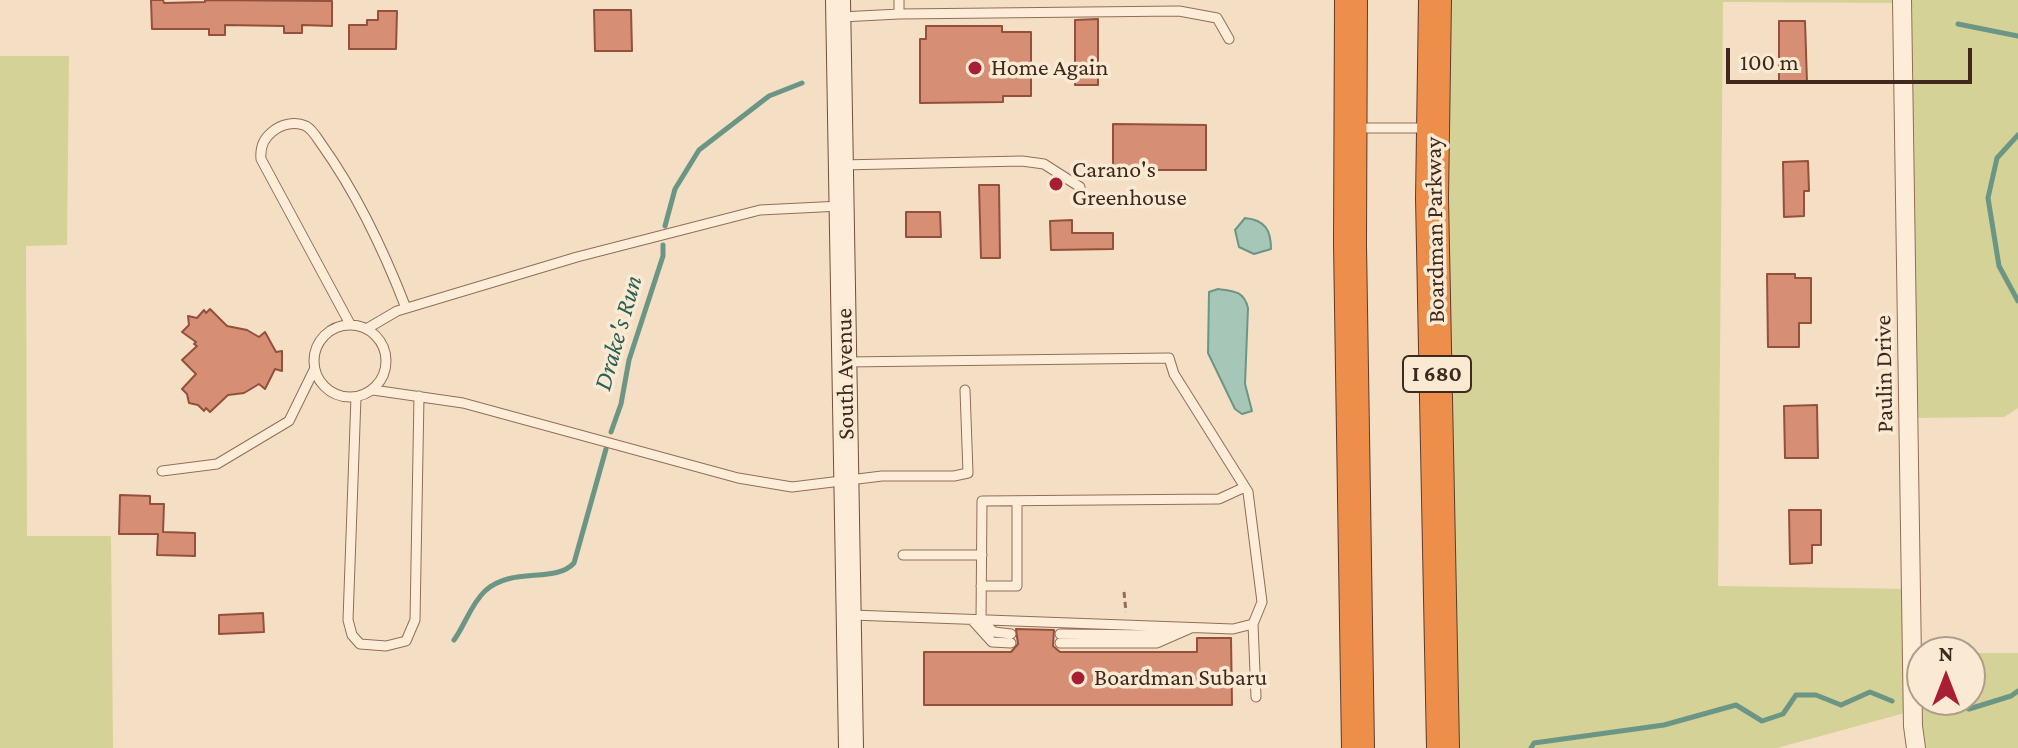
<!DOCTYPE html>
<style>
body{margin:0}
#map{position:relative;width:2018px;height:748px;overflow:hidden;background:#f4dec4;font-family:"Crimson Pro",serif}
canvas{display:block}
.north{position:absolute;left:1906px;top:636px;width:80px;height:80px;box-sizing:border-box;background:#faead4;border:2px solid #af9d8b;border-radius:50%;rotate:0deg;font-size:22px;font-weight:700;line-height:32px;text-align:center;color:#3f291d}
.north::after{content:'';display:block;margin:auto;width:28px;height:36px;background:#a81f34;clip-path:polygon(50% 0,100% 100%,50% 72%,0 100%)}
.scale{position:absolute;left:1726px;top:48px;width:246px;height:36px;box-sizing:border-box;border:4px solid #3f291d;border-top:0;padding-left:10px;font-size:24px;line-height:28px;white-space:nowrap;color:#3f291d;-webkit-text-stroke:6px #faead4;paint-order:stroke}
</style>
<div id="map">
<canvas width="2018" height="748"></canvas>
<div class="north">N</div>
<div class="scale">100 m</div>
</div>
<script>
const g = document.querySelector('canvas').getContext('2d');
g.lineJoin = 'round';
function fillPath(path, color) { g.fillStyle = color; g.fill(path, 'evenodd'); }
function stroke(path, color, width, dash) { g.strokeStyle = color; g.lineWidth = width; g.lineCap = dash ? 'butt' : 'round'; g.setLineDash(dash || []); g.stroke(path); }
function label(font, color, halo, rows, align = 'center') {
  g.font = font + ' "Crimson Pro",serif'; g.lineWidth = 7; g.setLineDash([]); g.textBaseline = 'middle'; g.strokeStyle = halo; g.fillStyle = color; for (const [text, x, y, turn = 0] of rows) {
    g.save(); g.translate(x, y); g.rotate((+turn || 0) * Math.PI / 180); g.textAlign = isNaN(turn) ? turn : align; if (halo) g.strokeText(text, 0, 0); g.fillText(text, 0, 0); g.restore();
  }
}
const green = new Path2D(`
 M 1435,0 L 2018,0 L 2018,408 L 2004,417 L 1908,418 L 1902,3 L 1723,2 L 1718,586 L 1911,589 L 1912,653 L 1922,653 L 1922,700 L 1970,700 L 1970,653 L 2018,653 L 2018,748 L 1916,748 L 1912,711 L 1777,748 L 1443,748 Z
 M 0,56 L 69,56 L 67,245 L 26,246 L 27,536 L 111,536 L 113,748 L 0,748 Z`);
const water = new Path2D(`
 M 1245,218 C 1265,220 1271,230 1271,249 L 1254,254 L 1239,247 L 1235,230 Z
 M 1218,289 C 1234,291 1244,291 1248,308 L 1245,384 L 1252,411 L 1242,414 L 1235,409 L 1208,353 L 1209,292 Z`);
const stream = new Path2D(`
 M 1958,24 L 2018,36
 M 2018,135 L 1997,158 L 1988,198 L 1999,266 L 2018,301
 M 665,226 L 675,189 L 699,150 L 769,96 L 802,83
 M 611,432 L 621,404 L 629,360 L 663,256 L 663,245
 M 454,640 C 465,625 471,604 485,591 C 512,566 555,584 574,563 L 606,449
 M 1934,701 L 1959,703 L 1969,709 L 2011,696 L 2018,691
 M 1531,748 L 1534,743 L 1664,725 L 1736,705 L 1762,721 L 1783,714 L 1796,695 L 1816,695 L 1841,705 L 1870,692 L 1892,701`);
const building = new Path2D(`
 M 151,0 L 163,0 L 164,3 L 205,2 L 205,0 L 332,1 L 332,26 L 302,25 L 302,33 L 284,33 L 284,26 L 225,25 L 225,35 L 209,35 L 209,29 L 152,29 Z
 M 594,10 L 631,10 L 632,51 L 595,51 Z
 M 378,11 L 397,11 L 396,49 L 349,49 L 349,25 L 367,25 L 367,20 L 378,20 Z
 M 1098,19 L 1098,85 L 1075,85 L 1075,20 Z
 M 1779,21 L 1805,21 L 1807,83 L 1779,82 Z
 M 926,26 L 1002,26 L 1002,32 L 1031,32 L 1031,96 L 1003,96 L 1003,102 L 920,103 L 920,39 L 926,39 Z
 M 1113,124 L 1206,125 L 1206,170 L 1113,170 Z
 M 1808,161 L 1809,191 L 1804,191 L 1804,216 L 1784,217 L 1783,162 Z
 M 979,185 L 999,185 L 1000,258 L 981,258 Z
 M 906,212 L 940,212 L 941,237 L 906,237 Z
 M 1072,220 L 1072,233 L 1113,233 L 1113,249 L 1051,250 L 1050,221 Z
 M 1767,274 L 1795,274 L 1795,278 L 1811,278 L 1811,323 L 1799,323 L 1799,347 L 1768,347 Z
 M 210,309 L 227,326 L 247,330 L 259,337 L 265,332 L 276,352 L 282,351 L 282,371 L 275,369 L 265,389 L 259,384 L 244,393 L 228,395 L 210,412 L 206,408 L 204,411 L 198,405 L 189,403 L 187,394 L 182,389 L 196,374 L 182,360 L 197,346 L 194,344 L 196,342 L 182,332 L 189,325 L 188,316 L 197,318 L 204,310 L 206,313 Z
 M 1817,405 L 1818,458 L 1785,458 L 1784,406 Z
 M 120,495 L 150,496 L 150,504 L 164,504 L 163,532 L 195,533 L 195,556 L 157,555 L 158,534 L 119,534 Z
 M 1789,510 L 1821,510 L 1821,545 L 1812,545 L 1812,563 L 1790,564 Z
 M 263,613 L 264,632 L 219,634 L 219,615 Z
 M 1016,629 L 1054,630 L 1053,646 L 1060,652 L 1197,652 L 1197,638 L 1231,638 L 1232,705 L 924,705 L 924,652 L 1011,652 L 1018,644 Z`);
const path = new Path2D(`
 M 1124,592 L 1126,612`);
const lane = new Path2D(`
 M 899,14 L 1179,11 L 1217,18 L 1229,39
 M 841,17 L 899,14 L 899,0
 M 1356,128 L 1430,128
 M 841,165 L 1022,161 L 1044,164 L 1080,187
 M 350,324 L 261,159 C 260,148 263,139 272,132 C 281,124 295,121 306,126 C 313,130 317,138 322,145 C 357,194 384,251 406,308
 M314 361a36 36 0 1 1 72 0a36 36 0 1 1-72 0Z
 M 368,328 L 397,311 L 577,257 L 760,210 L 841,206
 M 845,362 L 1169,358 L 1174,374 L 1248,492 L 1262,602 L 1253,624 L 1233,629 L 852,615
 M 373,390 L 463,403 L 738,478 L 792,487 L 882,476 L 954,476 L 968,473 L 965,390
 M 356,397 L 348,620 L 352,635 L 360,644 L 386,646 L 406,641 L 415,620 L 419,396
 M 162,471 L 217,464 L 289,421 L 314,370
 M 903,555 L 982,555
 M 981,586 L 1017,586 L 1017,501
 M 973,621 L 992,642 L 1011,643
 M 1253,624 L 1256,697
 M 1011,634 L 994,632 L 981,621 L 982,501 L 1219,499 L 1245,487
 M 1060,634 L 1157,635 L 1172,632
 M 1060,643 L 1157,643 L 1189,629`);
const street = new Path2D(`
 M 1902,0 L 1913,726 L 1916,748`);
const secondary = new Path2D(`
 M 838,0 L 851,748`);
const highway = new Path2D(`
 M 1351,0 L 1350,244 L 1358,748
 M 1435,0 L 1432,198 L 1443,748`);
const markers = [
 [975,68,8,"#a81f34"],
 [1056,184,8,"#a81f34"],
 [1078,678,8,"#a81f34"]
];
const shields = [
 [1437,374,68]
];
const shieldNames = [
 ["I 680",1437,374]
];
const poiNames = [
 ["Home Again",991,68],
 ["Carano's",1072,170],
 ["Greenhouse",1072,198],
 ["Boardman Subaru",1094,678]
];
const streetNames = [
 ["Boardman Parkway",1435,230,-91],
 ["South Avenue",845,374,-91],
 ["Paulin Drive",1884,374,-91]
];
const waterNames = [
 ["Drake's Run",618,333,-74]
];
fillPath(green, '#d4d296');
fillPath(water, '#a6c6b8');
stroke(water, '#6b9685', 2);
stroke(stream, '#6b9685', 5);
fillPath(building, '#d68f75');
stroke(building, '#93503a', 2);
stroke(lane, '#916e57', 11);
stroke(street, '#916e57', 20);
stroke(secondary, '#734f3a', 26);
stroke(highway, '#5e3c2c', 34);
stroke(path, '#916e57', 3, [6, 4]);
stroke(lane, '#fdedd8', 9);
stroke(street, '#fdedd8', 18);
stroke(secondary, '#fdedd8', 24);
stroke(highway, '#ed8e4b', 32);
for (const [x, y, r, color] of markers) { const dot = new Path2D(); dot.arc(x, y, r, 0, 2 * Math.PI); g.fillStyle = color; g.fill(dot); stroke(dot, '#faead4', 3); }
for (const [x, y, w] of shields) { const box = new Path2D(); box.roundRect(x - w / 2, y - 18, w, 36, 6); g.fillStyle = '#faead4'; g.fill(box); stroke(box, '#3f291d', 2); }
label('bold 22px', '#3f291d', null, shieldNames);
label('24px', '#3f291d', '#faead4', poiNames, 'left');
label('24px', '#3f291d', '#faead4', streetNames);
label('italic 26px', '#2a6156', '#faead4', waterNames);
</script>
